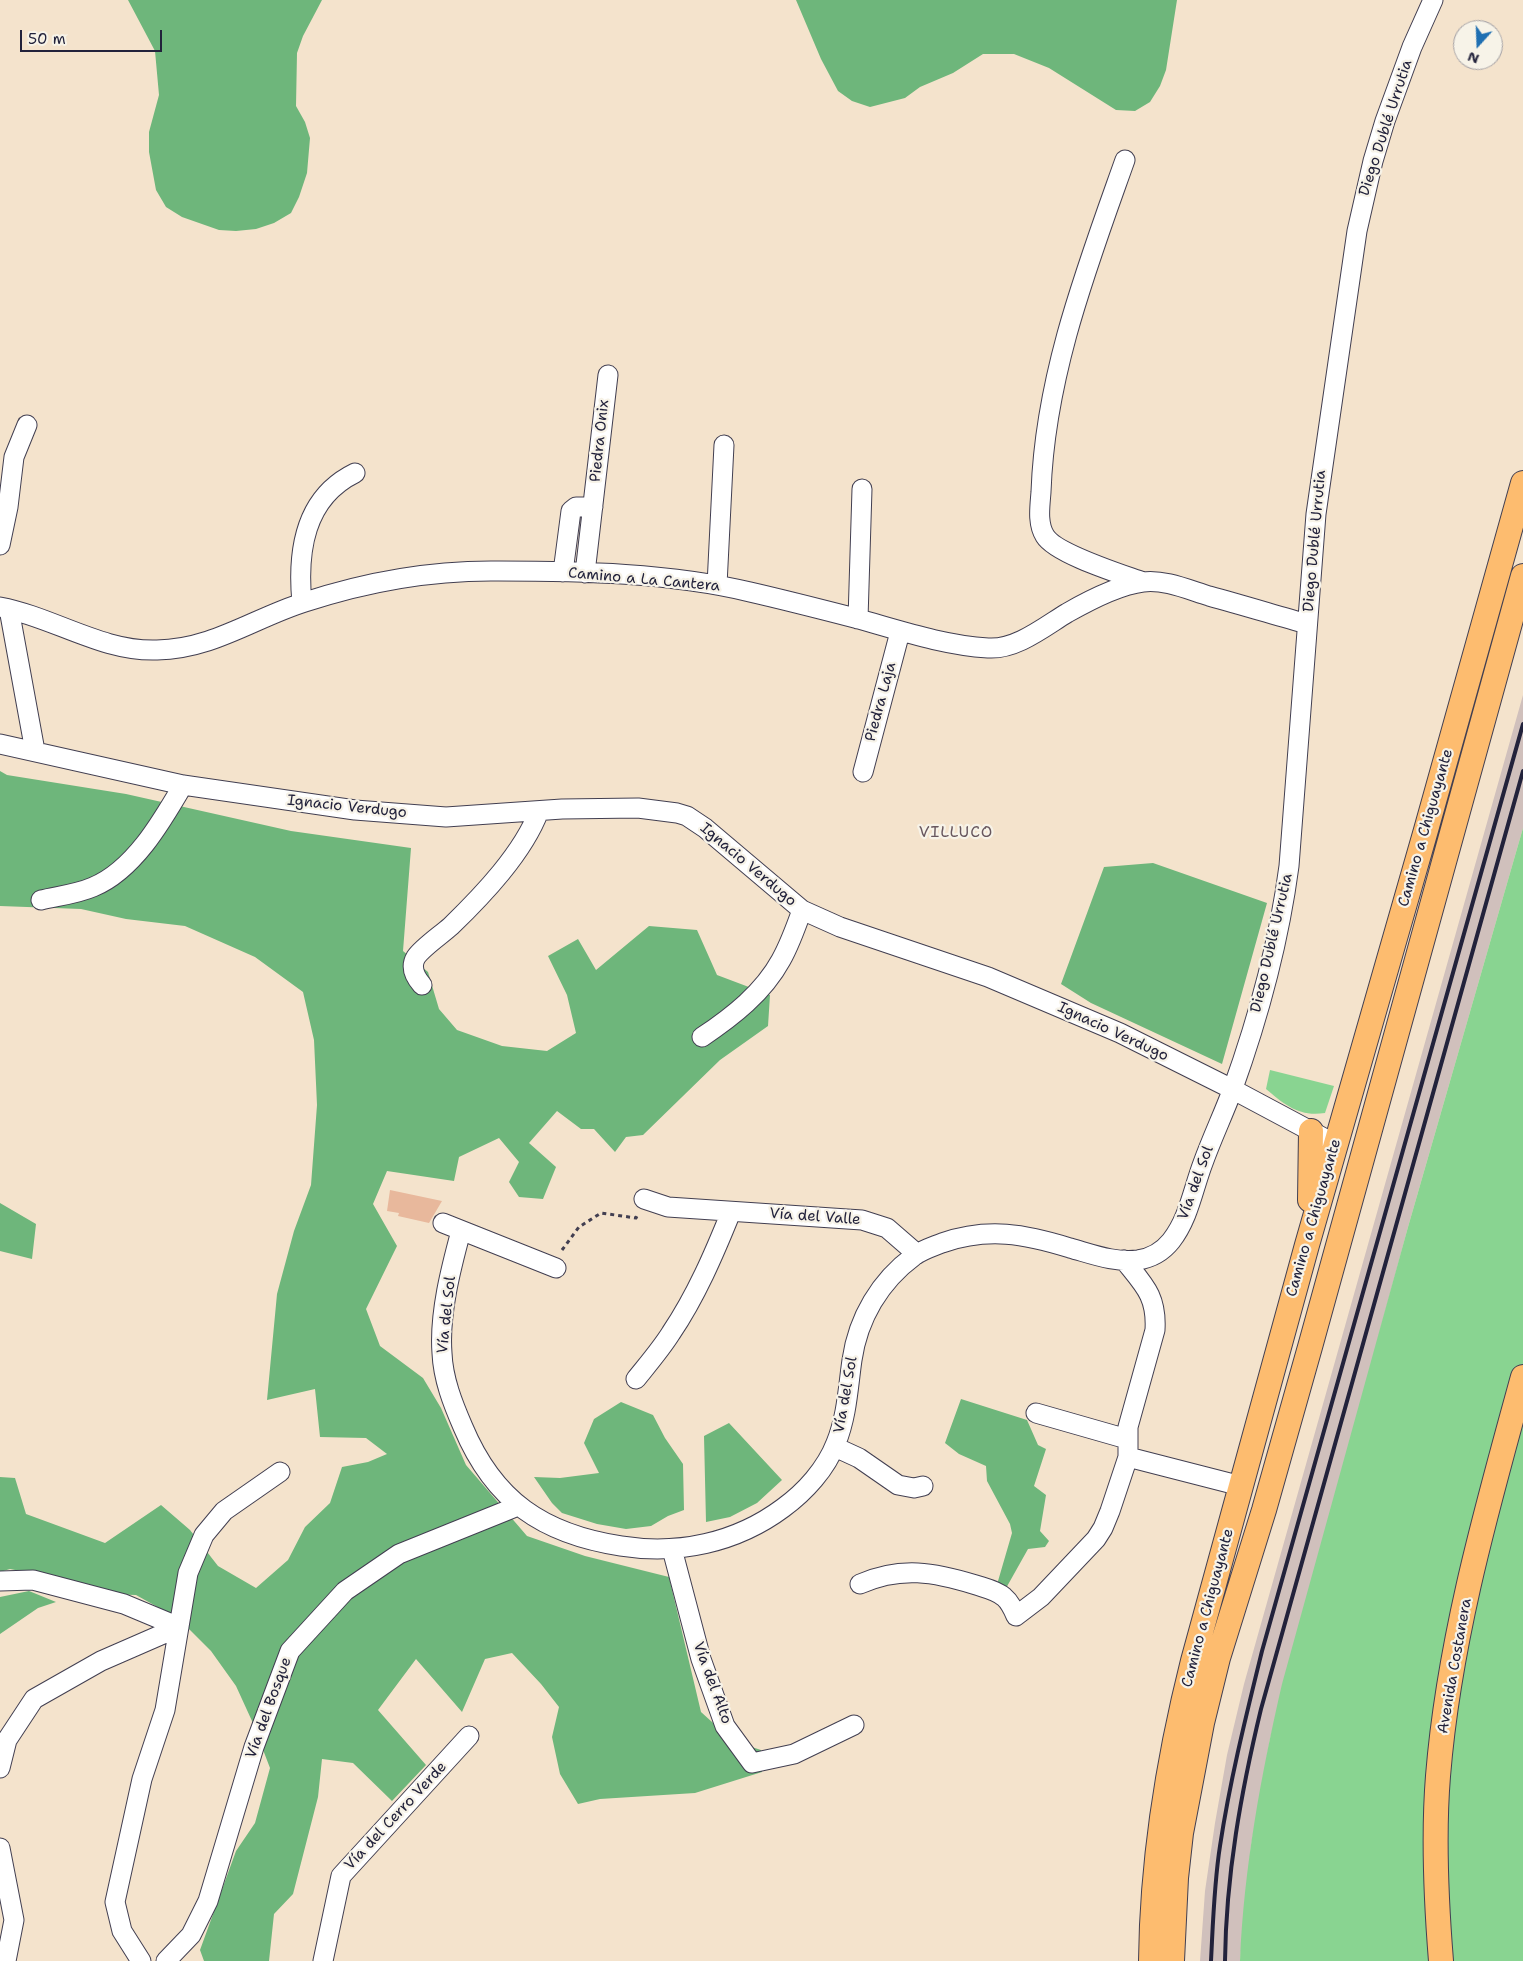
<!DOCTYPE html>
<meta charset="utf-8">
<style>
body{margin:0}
#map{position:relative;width:1523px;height:1961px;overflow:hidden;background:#f4e3cc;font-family:"Shantell Sans",sans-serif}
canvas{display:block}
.north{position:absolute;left:1453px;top:20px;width:50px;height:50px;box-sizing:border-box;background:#f7f3e8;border:1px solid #a29fa3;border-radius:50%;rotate:200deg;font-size:14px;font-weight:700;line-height:20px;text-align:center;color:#22223b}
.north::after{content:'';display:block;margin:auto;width:18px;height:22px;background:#1f6fb2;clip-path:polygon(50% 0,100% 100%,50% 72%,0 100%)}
.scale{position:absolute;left:20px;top:30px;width:142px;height:22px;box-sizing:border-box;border:2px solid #22223b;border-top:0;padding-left:6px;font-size:15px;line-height:18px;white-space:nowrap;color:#22223b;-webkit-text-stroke:4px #f7f3e8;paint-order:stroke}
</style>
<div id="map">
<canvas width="1523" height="1961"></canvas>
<div class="north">N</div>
<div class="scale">50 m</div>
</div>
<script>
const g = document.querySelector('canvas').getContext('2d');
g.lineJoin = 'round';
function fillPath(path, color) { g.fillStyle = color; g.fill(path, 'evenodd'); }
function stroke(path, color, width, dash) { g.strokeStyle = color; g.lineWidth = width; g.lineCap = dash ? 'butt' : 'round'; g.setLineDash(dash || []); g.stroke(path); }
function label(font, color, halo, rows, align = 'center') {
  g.font = font + ' "Shantell Sans",sans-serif'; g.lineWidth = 4.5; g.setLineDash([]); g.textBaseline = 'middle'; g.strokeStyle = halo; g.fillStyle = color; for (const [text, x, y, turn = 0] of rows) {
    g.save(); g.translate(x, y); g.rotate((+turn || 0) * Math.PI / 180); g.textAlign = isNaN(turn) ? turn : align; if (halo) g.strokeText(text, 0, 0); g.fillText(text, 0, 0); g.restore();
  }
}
const industrial = new Path2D(`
 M 1523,695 L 1523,828 L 1408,1227 L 1270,1739 L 1251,1846 L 1240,1961 L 1200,1961 L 1205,1891 L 1215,1823 L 1227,1755 L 1244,1684 Z`);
const green = new Path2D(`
 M 1523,828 L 1523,1961 L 1240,1961 C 1244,1867 1261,1775 1282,1684 L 1408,1227 Z
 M 1270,1070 L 1334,1086 L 1325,1113 C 1299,1117 1285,1105 1266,1089 Z`);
const forest = new Path2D(`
 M 128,0 L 322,0 L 303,36 L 297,53 L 296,106 L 305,122 L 310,138 L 307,173 L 299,197 L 291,213 L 274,223 L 256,229 L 236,231 L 219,230 L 182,217 L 166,207 L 156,190 L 149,152 L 149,132 L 159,95 L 155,51 Z
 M 796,0 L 1177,0 L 1166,70 L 1160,86 L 1150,102 L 1135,111 L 1116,110 L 1049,68 L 1014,54 L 983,54 L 953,73 L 920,87 L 905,98 L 870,107 L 852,101 L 838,91 L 821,59 Z
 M 0,771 L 7,775 L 126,794 L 291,831 L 411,848 L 403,951 L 428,972 L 439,1009 L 457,1030 L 502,1046 L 547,1051 L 576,1033 L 567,995 L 548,956 L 578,939 L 596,970 L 649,926 L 697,930 L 717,975 L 770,995 L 768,1026 L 720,1060 L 643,1135 L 626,1137 L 615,1152 L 594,1129 L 581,1129 L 557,1111 L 529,1143 L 556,1167 L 543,1199 L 519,1197 L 509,1182 L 519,1162 L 499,1138 L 459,1157 L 454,1181 L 387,1171 L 373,1204 L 397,1246 L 366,1309 L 380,1346 L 423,1378 L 441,1408 L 466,1465 L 527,1536 L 585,1556 L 669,1577 L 701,1712 L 733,1741 L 761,1750 L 762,1772 L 695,1793 L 600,1799 L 578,1804 L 560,1774 L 552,1737 L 559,1707 L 541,1684 L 512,1653 L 485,1659 L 462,1712 L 416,1659 L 378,1710 L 426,1765 L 392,1801 L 353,1763 L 322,1759 L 318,1797 L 293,1894 L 274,1914 L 269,1961 L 204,1961 L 200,1950 L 236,1851 L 255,1823 L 270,1768 L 252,1721 L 236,1686 L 211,1651 L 179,1619 L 136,1595 L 101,1594 L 60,1579 L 10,1569 L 0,1572 L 0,1477 L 15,1478 L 26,1514 L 105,1543 L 161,1505 L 190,1530 L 218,1566 L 256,1588 L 288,1560 L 305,1527 L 330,1503 L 342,1467 L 368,1462 L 387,1454 L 366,1438 L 320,1437 L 315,1389 L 267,1400 L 277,1294 L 294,1231 L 311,1185 L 317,1105 L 314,1040 L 303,992 L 255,957 L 185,926 L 126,919 L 81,909 L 0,906 Z
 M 1153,863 L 1267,903 L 1222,1064 L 1091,1003 L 1061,984 L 1104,867 Z
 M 0,1203 L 36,1224 L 32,1259 L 0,1251 Z
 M 961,1399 L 1027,1420 L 1038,1445 L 1046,1449 L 1034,1486 L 1046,1495 L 1040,1531 L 1049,1541 L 1045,1547 L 1028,1549 L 1005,1590 L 996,1588 L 1012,1533 L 1010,1524 L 987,1481 L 986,1466 L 959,1454 L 945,1443 Z
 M 621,1402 L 653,1415 L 665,1438 L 683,1464 L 684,1510 L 668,1516 L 651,1526 L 626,1529 L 597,1524 L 562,1513 L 552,1503 L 534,1477 L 560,1478 L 599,1473 L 584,1443 L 594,1419 Z
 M 729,1423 L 782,1480 L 757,1503 L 730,1517 L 706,1522 L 704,1436 Z
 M 29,1591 L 56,1602 L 38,1608 L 0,1634 L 0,1597 Z`);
const building = new Path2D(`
 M 390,1190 L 442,1201 L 429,1223 L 398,1216 L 399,1213 L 387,1211 Z`);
const path = new Path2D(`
 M 562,1250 L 579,1227 L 601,1213 L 636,1218 L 637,1216`);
const minor = new Path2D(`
 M 1125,160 C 1087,267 1045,376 1041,492 C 1040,506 1037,523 1045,536 C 1056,554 1121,574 1143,582
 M 0,545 L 8,507 L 14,457 L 27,425
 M 563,572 L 571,511 L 576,507 L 593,507
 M 585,573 L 608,375
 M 717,585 L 724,445
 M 302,603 C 297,552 304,498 355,473
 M 0,607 C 53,617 102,652 157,650 C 213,649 254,618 305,602 C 366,582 434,570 499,571 C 580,571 671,573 750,592 C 785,600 820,609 855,618 C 899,630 942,645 988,648 C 1016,650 1044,627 1067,613 C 1088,601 1119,585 1143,582 C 1164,579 1189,590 1209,596 C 1242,605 1275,615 1307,624
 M 9,609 L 35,751
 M 858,619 L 862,489
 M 0,744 L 183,785 L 355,810 L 446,817 L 562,809 L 638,808 L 677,813 L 687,816 L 705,828 L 802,910 L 840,927 L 988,977 L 1120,1033 L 1232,1089 L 1335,1144
 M 863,772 L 900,632
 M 41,900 C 58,896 77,894 93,887 C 134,870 162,821 183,785
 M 422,985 C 415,977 410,967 416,957 C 423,947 441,935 451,926 C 483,895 523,853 539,811
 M 702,1037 C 732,1017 763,993 781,960 C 790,944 796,927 802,910
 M 644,1199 L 668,1207 L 862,1220 L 887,1228 L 917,1254
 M 443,1223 L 556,1268
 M 461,1231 C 451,1268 439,1314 442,1353 C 443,1379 453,1404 463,1427 C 494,1501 543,1534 621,1546 C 678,1555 736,1543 783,1508 C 805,1492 826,1469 836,1443 C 847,1416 848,1388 852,1360 C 858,1318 880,1281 914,1256 C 922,1250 932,1247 942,1243 C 988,1227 1025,1234 1070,1248 C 1092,1254 1115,1263 1138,1260 C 1151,1258 1163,1251 1171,1241 C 1189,1218 1193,1189 1203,1163 C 1212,1138 1223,1115 1232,1091 C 1258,1019 1279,942 1289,866 L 1316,514 L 1357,231 L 1373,161 L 1385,121 L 1412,47 L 1433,0
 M 636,1379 C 648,1364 661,1349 671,1333 C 696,1296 714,1254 731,1212
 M 1036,1413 L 1127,1439
 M 835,1447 L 859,1458 L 898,1485 L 914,1488 L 923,1486
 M 1128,1457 L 1241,1486
 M 672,1549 L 701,1659 L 725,1726 L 752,1763 L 794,1754 L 854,1725
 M 0,1581 L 33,1580 L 124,1604 L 179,1627
 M 860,1584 C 901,1566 934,1572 976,1585 C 985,1588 996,1590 1004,1597 C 1010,1602 1013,1609 1016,1616 L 1041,1597 L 1096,1539 L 1103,1528 L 1110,1511 L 1128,1457 L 1128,1427 L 1155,1330 C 1157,1296 1144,1285 1124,1260
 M 0,1768 L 7,1740 L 34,1699 L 101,1661 L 179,1627
 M 0,1848 L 14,1920 L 6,1961
 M 141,1961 L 122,1931 L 115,1902 L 142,1779 L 165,1710 L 188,1573 L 204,1535 L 224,1511 L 280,1472
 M 166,1961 L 191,1935 L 208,1901 L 254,1747 L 290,1651 L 345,1591 L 399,1554 L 518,1506
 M 323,1961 L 341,1876 L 469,1736`);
const major = new Path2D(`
 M 1310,1200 L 1311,1131
 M 1151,1961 C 1152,1860 1168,1760 1193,1661 L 1307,1245 L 1426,830 L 1523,483
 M 1172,1961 L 1176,1878 L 1181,1833 L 1202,1723 L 1218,1658 L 1264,1510 L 1310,1347 L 1523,576
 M 1441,1961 C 1436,1899 1433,1838 1438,1776 C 1449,1640 1487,1508 1523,1377`);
const rail = new Path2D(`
 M 1211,1961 C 1213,1923 1214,1884 1220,1846 C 1230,1780 1246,1716 1262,1651 L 1523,724
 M 1225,1961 C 1226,1875 1241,1792 1261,1709 L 1523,771`);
const streetNames = [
 ["Diego Dublé Urrutia",1386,128,-72],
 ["Piedra Onix",600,441,-84],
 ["Diego Dublé Urrutia",1315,541,-85],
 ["Camino a La Cantera",644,580,5],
 ["Piedra Laja",881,702,-75],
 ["Ignacio Verdugo",347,807,6],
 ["Camino a Chiguayante",1426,828,-74],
 ["Ignacio Verdugo",748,865,40],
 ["Diego Dublé Urrutia",1272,943,-77],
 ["Ignacio Verdugo",1113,1032,25],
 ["Vía del Sol",1196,1183,-70],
 ["Vía del Valle",815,1217,4],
 ["Camino a Chiguayante",1314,1218,-74],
 ["Vía del Sol",447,1315,-84],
 ["Vía del Sol",846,1395,-80],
 ["Camino a Chiguayante",1208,1608,-75],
 ["Avenida Costanera",1455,1666,-80],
 ["Vía del Alto",712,1683,70],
 ["Vía del Bosque",269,1708,-70],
 ["Vía del Cerro Verde",396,1816,-47]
];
const neighbourhoodNames = [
 ["VILLUCO",956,833]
];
fillPath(industrial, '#d0c0bc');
fillPath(green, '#89d491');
fillPath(forest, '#6eb67b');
fillPath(building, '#e8b89c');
stroke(minor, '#423f51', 21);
stroke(major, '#423f51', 26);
stroke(path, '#423f51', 3, [4, 4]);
stroke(minor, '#fff', 19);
stroke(major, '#fdbc6f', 24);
stroke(rail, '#22223b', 4);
label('15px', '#22223b', '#f7f3e8', streetNames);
g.letterSpacing = '1px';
label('16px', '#67565d', '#f7f3e8', neighbourhoodNames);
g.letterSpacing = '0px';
</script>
